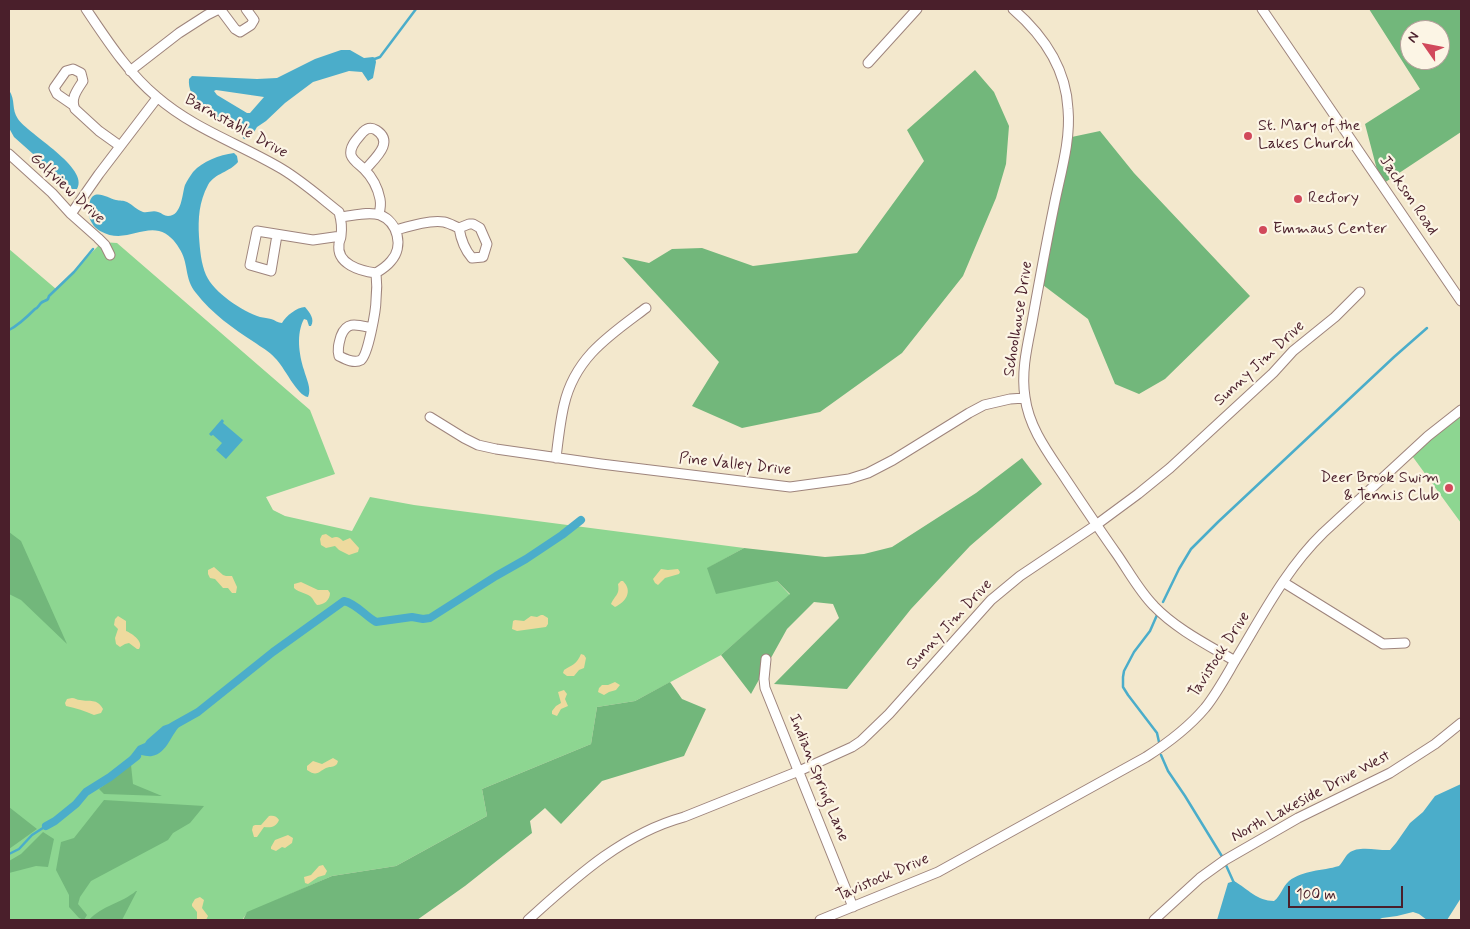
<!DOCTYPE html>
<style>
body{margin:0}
#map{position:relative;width:1470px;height:929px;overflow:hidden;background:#f3e8cd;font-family:Mynerve,sans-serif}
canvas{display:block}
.frame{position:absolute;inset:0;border:10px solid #4a1f2b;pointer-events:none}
.north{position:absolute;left:1400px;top:20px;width:50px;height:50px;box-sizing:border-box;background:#fcf5e5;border:1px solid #b59f9b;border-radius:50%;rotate:303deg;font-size:14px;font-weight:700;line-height:20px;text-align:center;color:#4a1f2b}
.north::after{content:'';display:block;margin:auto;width:18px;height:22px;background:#d1495b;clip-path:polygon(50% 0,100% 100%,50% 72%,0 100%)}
.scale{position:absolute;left:1288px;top:886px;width:115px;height:22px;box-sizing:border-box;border:2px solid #4a1f2b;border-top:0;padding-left:6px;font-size:15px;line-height:18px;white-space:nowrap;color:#4a1f2b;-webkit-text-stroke:4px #fcf5e5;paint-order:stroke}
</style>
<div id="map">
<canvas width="1470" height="929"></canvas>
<div class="frame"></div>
<div class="north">N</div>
<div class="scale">100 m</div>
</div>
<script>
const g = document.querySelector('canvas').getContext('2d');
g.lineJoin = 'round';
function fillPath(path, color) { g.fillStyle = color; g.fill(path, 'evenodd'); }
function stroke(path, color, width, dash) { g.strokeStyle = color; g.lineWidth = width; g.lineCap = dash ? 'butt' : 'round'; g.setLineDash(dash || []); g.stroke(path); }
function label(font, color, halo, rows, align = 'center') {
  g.font = font + ' Mynerve,sans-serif'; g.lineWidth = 4.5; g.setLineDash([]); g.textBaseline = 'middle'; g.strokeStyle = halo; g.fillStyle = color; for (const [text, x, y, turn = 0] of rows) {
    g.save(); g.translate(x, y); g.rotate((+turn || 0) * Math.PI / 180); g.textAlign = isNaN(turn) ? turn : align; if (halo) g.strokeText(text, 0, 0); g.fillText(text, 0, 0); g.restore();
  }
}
const green = new Path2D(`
 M 102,242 L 117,243 L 310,410 L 335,474 L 266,497 L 273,510 L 285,516 L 352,531 L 370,497 L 414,505 L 744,548 L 708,568 L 777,581 L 790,595 L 721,655 L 635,701 L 597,707 L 591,744 L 482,789 L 487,816 L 396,866 L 332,876 L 247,913 L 242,920 L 9,920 L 9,249 L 56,289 Z
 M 1461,410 L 1461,523 L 1410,453 Z`);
const forest = new Path2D(`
 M 1369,9 L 1461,9 L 1461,132 L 1381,185 L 1365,124 L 1420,89 ZM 1410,30 L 1440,30 L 1440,60 L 1410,60 Z
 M 975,70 L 994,92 L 1009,126 L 1006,164 L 996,198 L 963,276 L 902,353 L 820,412 L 742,428 L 692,406 L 719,362 L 622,257 L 649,263 L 672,249 L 702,248 L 753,266 L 857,253 L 924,161 L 907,130 Z
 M 1100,131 L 1134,173 L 1250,296 L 1165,379 L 1139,394 L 1115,384 L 1088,319 L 1039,282 L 1067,138 Z
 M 1022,458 L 1042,484 L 970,546 L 911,609 L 847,689 L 774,684 L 839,618 L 833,604 L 814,602 L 787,629 L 751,694 L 721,655 L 790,594 L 777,581 L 716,594 L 707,568 L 744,548 L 825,557 L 864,554 L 892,547 L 976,493 Z
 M 9,532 L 21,541 L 67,644 L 21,600 L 9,594 Z
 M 670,682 L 682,699 L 706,709 L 684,756 L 602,781 L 561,824 L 545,808 L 530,821 L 532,833 L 465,886 L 417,920 L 243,920 L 247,912 L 332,876 L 396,866 L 487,816 L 482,789 L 591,744 L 597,707 L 635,701 Z
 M 131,765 L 133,784 L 162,796 L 104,794 L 99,789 Z
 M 104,800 L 204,806 L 190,823 L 173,833 L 168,840 L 91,881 L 80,897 L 78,904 L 87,915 L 84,920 L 79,918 L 69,907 L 69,895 L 56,870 L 61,842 L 74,838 Z
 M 9,807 L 37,829 L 9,849 Z
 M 43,832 L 54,839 L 48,867 L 36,866 L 9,873 L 9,861 L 21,854 Z
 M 136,891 L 137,891 L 122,920 L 89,920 C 101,906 122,903 136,891 Z`);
const sand = new Path2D(`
 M 326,534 L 332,538 C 337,536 339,537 343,541 L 350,538 L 359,548 L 358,552 L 349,555 L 339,550 L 335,546 L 326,548 L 321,545 L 320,539 L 322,535 Z
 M 214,567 L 223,575 L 226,576 L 232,576 L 237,587 L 236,593 L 232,593 L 228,588 L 223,588 L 215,579 L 210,578 L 208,574 L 208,570 Z
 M 661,569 L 668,570 L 678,569 L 680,572 L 679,574 L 665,578 L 658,585 L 655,583 L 653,579 Z
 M 621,581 L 623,581 C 633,591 626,602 615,607 L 611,604 C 615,595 620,595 618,584 Z
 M 301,582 L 318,590 L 328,590 L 330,593 C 330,600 324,605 317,605 C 315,603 314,601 312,598 C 308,593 299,593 294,588 L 294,584 Z
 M 541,615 L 543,615 L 548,618 L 548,624 L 546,627 L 517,631 L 512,629 L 513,621 L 515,620 L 524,621 L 531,616 L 537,617 Z
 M 118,616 L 126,621 L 126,631 C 133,634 144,642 139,649 L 137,649 L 129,643 L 125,644 L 120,647 L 116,644 L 115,638 L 118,629 L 114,625 L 115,619 Z
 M 581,654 L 584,655 L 586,658 L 584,668 L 579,670 L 574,676 L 567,676 L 563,673 L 564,670 C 572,665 577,664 581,654 Z
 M 615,682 L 620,685 L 616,690 L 609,692 L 604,695 L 598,692 L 599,688 L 602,685 L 608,685 Z
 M 564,690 L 567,694 L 565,699 L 568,706 L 561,709 L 557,716 L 552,714 L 552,711 L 556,706 L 561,703 L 558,692 Z
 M 72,698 C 75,698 77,700 80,700 C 90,702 97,698 103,709 L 101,713 L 94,715 C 85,711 76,708 66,706 L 65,703 L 67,699 Z
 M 333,758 L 338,761 L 337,764 C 333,768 331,766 326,768 C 318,772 317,777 307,770 L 307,766 L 313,761 L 322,764 Z
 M 269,816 C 273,815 277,816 279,820 C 276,827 271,828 264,827 L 257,837 L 254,837 L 252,830 L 253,826 L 255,825 L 261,825 Z
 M 288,835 L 293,838 L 292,843 L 285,848 L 282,847 L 276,851 L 271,849 L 271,847 L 275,840 Z
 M 323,865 L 327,871 L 325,875 L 318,877 L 308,884 L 305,883 L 304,877 L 311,875 L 319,866 Z
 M 200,897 L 204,900 L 202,908 L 208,916 L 206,920 L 197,920 L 197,912 L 192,906 L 192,904 L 195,899 Z`);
const water = new Path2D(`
 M 341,50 L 350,50 L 364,58 L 373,57 L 375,58 L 376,62 L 373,78 L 368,81 L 362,72 L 349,71 L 313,82 L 285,103 L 266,121 L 257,127 L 250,139 L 244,139 L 235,129 L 199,104 C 193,97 188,89 189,79 L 192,76 L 257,79 L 277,78 L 315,59 ZM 216,90 L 264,97 L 250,113 L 247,113 L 217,95 L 214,91 Z
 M 9,90 C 16,101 11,109 18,119 C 28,134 90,168 77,189 L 72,189 L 69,186 L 14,137 L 9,128 Z
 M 234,153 L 237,156 L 238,162 C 230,172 215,173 208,185 C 199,202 198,218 199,237 C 200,250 201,263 206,275 C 214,293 242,311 260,317 C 264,318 268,318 271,319 C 275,320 278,323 282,323 C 286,316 297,307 305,307 C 310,313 315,319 311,326 L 309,326 L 307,320 L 304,319 C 296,334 299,354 304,370 C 306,378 312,389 308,397 C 297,396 284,366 275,358 C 269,351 261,347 254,342 C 234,329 211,313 196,293 C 184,279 189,262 179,248 C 175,241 168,233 159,231 C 139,227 123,244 100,231 C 97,229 94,227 92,223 C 88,218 88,207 90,201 C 94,188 108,198 116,200 C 120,201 123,200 127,202 C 133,205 137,210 143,212 C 148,213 153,210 158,212 C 162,213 164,216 168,216 C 182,216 182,194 185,185 C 187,181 190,176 193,172 C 203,161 219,155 234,153 Z
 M 222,419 L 224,421 L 223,423 L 243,440 L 226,459 L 216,450 L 222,443 L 213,435 L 211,436 L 209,434 Z
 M 180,720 L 182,724 C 171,733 168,753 152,756 C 148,757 145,755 140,755 L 131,763 L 128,759 L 138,746 L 145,743 L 147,740 L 163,726 Z
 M 1461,784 L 1461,898 L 1447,920 L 1427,920 L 1419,914 L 1413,912 L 1397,916 L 1382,918 L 1378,920 L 1217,920 L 1228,883 L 1234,881 C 1248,889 1257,901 1274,901 C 1281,896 1282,887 1289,881 C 1303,870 1322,871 1339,866 C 1343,862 1345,856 1349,853 C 1359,845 1379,851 1390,850 L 1396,843 L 1410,823 L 1423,812 L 1435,796 Z`);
const stream = new Path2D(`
 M 372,60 L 380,57 L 416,9
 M 9,330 C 19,325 27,317 35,309 C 38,308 39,305 41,303 C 43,301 46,301 48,299 L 49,296 L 74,272 L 93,249
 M 1163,602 L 1179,569 L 1191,549 L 1218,522 L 1394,357 L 1427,328
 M 1157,615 L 1150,631 L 1134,652 L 1124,671 L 1123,677 L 1123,687 L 1128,695 L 1157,733 L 1159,742
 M 1161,755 L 1168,771 L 1185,796 L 1223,858
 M 9,854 L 19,849 L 32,835 L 46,826
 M 1225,863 L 1234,883`);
const canal = new Path2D(`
 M 173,726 L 198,712 L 273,652 L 344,601 C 357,604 365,616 376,622 L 412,617 L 423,619 L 430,618 L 496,576 L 526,559 L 562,535 L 581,520
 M 46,826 L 55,821 L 76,804 L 86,792 L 110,777 L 137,756`);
const minor = new Path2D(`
 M 86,9 C 107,40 128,73 157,97 C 194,129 240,144 282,169 C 302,181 320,197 339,212 C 341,219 342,229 341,236 C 341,239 339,241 339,244 C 336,264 360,271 376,273
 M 220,9 L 235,29 L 240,32 L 251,25 L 254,20 L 246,9
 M 1013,9 C 1043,35 1066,69 1068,109 C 1071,141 1060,175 1054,206 C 1046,245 1039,283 1032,322 C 1027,347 1021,372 1025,397 C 1029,429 1050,455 1067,481 C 1083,505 1099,529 1116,553 C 1128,570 1139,591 1154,606 C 1176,629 1208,645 1235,661
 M 1262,9 L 1461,301
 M 868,63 L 917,9
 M 130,71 L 179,33 L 207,15 L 219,9
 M 73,105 L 57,94 L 54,88 L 66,71 L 73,69 L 81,73 L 83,81 C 77,90 70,99 75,109 L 99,131 L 120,146
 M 9,154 L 52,193 L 71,214 L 98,238 L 105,245 L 110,255
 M 365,170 C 375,158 395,142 376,130 C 371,127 367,128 363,132 C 358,138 349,146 351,155 C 353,161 360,165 364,169 C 372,177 378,189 380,199 C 381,204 380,210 379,214
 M 71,214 L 99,174 L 157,98
 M 340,217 C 352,216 368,211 380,215 C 398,222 404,247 391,261 C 387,266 381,270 376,273 C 377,282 377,291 376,300 C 376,310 368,355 361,360 C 354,364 345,359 339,356 C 337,349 339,343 341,336 C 347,320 358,325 372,328
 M 469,224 L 473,224 L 480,228 L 487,244 L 483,257 L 472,258 C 464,249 461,240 459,228 Z
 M 396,230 C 410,226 429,220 444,222 C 449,223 454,226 459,228
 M 277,235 L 271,271 L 250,265 L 257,231 L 313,240 L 341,236
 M 430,417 L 464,438 L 478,445 L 496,449 L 601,464 L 790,487 L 849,479 L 868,473 L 893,460 L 969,413 L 984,405 L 1010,399 L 1025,398
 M 556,458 C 558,441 560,422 564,405 C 575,357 610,335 646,308
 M 1283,582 L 1383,644 L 1405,643
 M 766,659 L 764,679 L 765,688 L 853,907
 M 528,920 C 575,878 622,834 684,817 L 799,771 L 852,747 L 861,741 L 889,714 L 991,600 L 1020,576 L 1096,525 L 1138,494 L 1170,468 L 1273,373 L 1293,351 L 1335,317 L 1360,292
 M 820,920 L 938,872 L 1146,757 C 1168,743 1188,728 1205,708 C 1217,693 1226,676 1236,659 C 1262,616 1286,569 1323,533 L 1428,436 L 1461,410
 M 1154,920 L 1200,878 L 1225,860 L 1298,818 L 1390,773 L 1435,744 L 1461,723`);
const markers = [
 [1248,136,5,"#d1495b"],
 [1298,199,5,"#d1495b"],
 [1263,230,5,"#d1495b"],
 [1449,488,5,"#d1495b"]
];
const streetNames = [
 ["Barnstable Drive",236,127,29],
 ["Golfview Drive",67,189,43],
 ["Jackson Road",1408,196,56],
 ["Schoolhouse Drive",1019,319,-81],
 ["Sunny Jim Drive",1260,364,-43],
 ["Pine Valley Drive",735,465,6],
 ["Sunny Jim Drive",950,625,-47],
 ["Tavistock Drive",1220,655,-57],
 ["Indian Spring Lane",818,778,68],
 ["North Lakeside Drive West",1311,797,-28],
 ["Tavistock Drive",883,878,-23]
];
const poiNames = [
 ["St. Mary of the",1258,127],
 ["Lakes Church",1258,145],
 ["Rectory",1308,199],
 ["Emmaus Center",1273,230],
 ["Deer Brook Swim",1439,479,"right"],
 ["& Tennis Club",1439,497,"right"]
];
fillPath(green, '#8dd691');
fillPath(forest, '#72b77b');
fillPath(sand, '#eeda9e');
fillPath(water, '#4badca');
stroke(stream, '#4badca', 2.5);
stroke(canal, '#4badca', 8);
stroke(minor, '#9e847c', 11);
stroke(minor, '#fff', 9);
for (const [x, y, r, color] of markers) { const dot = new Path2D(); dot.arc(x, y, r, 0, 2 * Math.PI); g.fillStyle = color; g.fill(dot); stroke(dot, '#fcf5e5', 2); }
label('16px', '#4a1f2b', '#fcf5e5', streetNames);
label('16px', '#4a1f2b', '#fcf5e5', poiNames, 'left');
</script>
